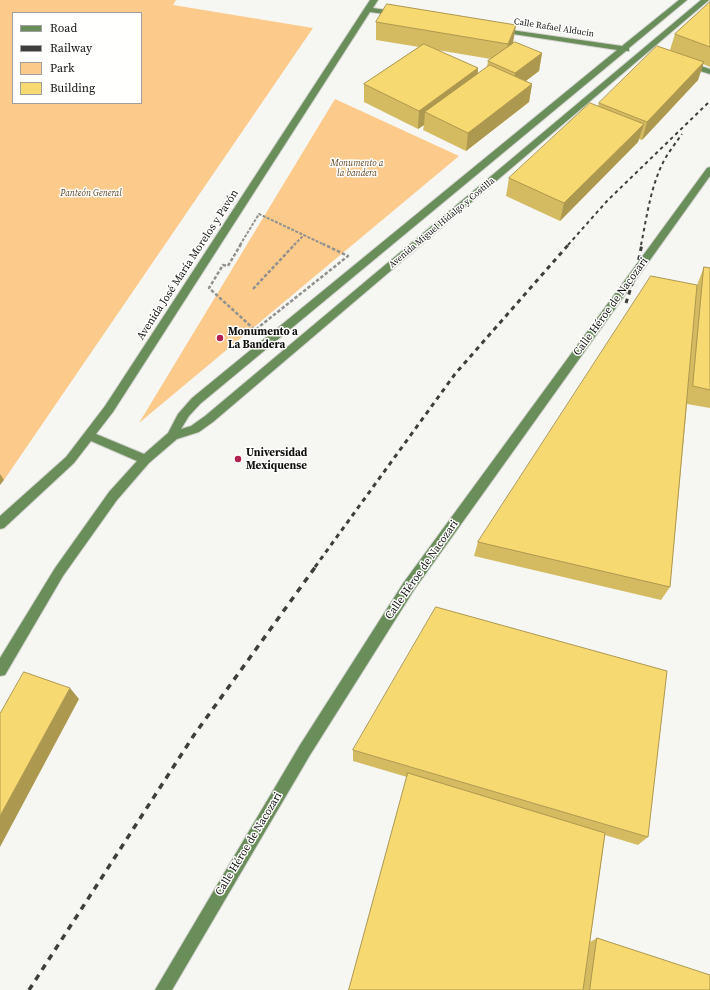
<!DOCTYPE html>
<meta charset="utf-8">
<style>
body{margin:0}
#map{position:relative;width:710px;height:990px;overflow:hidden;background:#f6f6f3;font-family:"Source Serif 4",serif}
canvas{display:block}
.legend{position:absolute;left:12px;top:12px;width:130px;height:92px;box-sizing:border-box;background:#fffffe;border:1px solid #a0a09f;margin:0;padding:5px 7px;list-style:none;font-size:12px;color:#121211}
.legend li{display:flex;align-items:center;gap:8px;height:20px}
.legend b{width:20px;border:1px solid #a0a09f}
</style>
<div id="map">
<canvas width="710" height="990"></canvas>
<ul class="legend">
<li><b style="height:5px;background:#6a8e59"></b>Road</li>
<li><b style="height:5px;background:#3e3e3d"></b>Railway</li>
<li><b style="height:11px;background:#fcca8a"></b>Park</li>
<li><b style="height:11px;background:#f7d971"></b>Building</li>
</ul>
</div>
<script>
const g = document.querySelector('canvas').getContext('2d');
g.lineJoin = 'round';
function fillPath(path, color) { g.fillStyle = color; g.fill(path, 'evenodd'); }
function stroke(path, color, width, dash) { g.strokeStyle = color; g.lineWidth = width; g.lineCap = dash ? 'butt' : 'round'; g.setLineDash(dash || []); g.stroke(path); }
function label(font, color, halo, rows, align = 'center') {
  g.font = font + ' "Source Serif 4",serif'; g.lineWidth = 3; g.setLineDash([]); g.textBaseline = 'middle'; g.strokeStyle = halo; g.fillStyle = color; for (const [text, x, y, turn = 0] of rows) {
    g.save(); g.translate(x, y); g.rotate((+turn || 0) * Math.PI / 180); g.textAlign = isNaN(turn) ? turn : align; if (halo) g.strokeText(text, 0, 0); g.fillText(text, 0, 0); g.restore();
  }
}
const green = new Path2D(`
 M 0,0 L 176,0 L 173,5 L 313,28 L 4,480 L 0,479 ZM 13,13 L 141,13 L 141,103 L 13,103 Z
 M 335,99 L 459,156 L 139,423 Z`);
const pathFar1 = new Path2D(`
 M 240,245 L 259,214 L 325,245
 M 294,245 L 304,235`);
const path = new Path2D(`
 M 241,244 L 228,266 L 223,265 L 209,288 L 255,330 L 348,256 L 323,244
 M 253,289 L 295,244`);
const secondary = new Path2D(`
 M 370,0 L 378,0 L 373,8 L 399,12 L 403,14 L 399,16 L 370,12 L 113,412 L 96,434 L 144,454 L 168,433 L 178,414 L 192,398 L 617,50 L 500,32 L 496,30 L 497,28 L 622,46 L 679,0 L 687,0 L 629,48 L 629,51 L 626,51 L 200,404 L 189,416 L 181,429 L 191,426 L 205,416 L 701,0 L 709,0 L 213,422 L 199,432 L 177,439 L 149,463 L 117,500 L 63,576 L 5,675 L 0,676 L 0,658 L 55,568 L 109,492 L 137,461 L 91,441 L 74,463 L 4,528 L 0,529 L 0,516 L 66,457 L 105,406 Z
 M 683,62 L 689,62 L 710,69 L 710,74 L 683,66 Z
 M 710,167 L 710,176 L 414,590 L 310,755 L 172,990 L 155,990 L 300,745 L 404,582 L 707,168 Z`);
const railFar2 = new Path2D(`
 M 568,245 L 607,201 L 710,101
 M 641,245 C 647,216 651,183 666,157 C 671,149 677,141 682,134`);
const railFar1 = new Path2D(`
 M 626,303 L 636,272 L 642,244
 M 315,567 L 455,374 L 569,244`);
const rail = new Path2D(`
 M 29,990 L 194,735 L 316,566`);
const wall = new Path2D(`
 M 710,2 L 710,67 L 703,64 L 698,80 L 642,140 L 639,139 L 638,142 L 560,221 L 506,196 L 509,178 L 598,106 L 599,103 L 670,50 L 675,34 Z
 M 376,22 L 513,43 L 512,44 L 542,53 L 539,71 L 526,81 L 532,84 L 529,102 L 466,151 L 423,130 L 424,125 L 418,129 L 364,102 L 364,84 L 419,47 L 376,40 ZM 437,50 L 491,59 L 488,61 L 487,67 L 478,74 L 478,68 Z
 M 704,267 L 710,268 L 710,408 L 687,404 L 670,587 L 661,600 L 474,556 L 478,542 L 697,285 Z
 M 353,750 L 648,837 L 638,845 L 605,835 L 590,942 L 597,938 L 710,990 L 349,990 L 407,777 L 353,761 Z`);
const shadedWall = new Path2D(`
 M 516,25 L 513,43 L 505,61 L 508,44 Z
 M 542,53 L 539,71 L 512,91 L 515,73 Z
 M 704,62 L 698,80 L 642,140 L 647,122 Z
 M 478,68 L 476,86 L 425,112 L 424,125 L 418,129 L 419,111 Z
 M 532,84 L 529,102 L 466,151 L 468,133 Z
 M 644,124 L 638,142 L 560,221 L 564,203 Z
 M 0,474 L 4,480 L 0,485 Z
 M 70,688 L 79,699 L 0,847 L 0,816 Z`);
const building = new Path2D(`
 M 710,2 L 710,47 L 675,34 Z
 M 387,4 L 516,25 L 508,44 L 376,22 Z
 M 515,42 L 542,53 L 515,73 L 488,61 Z
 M 424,44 L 478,68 L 419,111 L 364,84 Z
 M 657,46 L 704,62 L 647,122 L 599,103 Z
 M 490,65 L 532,84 L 468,133 L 425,112 Z
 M 590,103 L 644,124 L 564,203 L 509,178 Z
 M 704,267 L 710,268 L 710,390 L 693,386 Z
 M 651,276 L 697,285 L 670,587 L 478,542 Z
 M 436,607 L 667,671 L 648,837 L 353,750 Z
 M 24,672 L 70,688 L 0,816 L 0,714 Z
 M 408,773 L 605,833 L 583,990 L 349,990 Z
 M 597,938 L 710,975 L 710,990 L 590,990 Z`);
const markers = [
 [220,338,4,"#b3224f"],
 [238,459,4,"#b3224f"]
];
const farStreetnames = [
 ["Calle Rafael Alducin",554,28,9],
 ["Avenida Miguel Hidalgo y Costilla",442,223,-40]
];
const farParknames = [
 ["Monumento a",357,164],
 ["la bandera",357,174],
 ["Panteón General",91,194]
];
const streetNames = [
 ["Avenida José María Morelos y Pavón",188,265,-57],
 ["Calle Héroe de Nacozari",611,307,-54],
 ["Calle Héroe de Nacozari",422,570,-55],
 ["Calle Héroe de Nacozari",249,844,-59]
];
const poiNames = [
 ["Monumento a",228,332],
 ["La Bandera",228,345],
 ["Universidad",246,453],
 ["Mexiquense",246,466]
];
fillPath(green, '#fcca8a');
stroke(secondary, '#d2d2cf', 2);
stroke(pathFar1, '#91918f', 2, [3, 1.5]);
stroke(path, '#91918f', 2.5, [3.5, 2]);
fillPath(secondary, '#6a8e59');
stroke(railFar2, '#3e3e3d', 2, [3.5, 3.5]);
stroke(railFar1, '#3e3e3d', 3, [4.5, 4.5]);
stroke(rail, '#3e3e3d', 3.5, [6, 6]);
fillPath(wall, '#d4bb61');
fillPath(shadedWall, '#ad984f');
fillPath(building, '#f7d971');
stroke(building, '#ad984f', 1);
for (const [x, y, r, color] of markers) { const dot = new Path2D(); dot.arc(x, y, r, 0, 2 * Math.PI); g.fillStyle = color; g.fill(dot); stroke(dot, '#fffffe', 1.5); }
label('9px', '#121211', '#fffffe', farStreetnames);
label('italic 9px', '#624723', '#fffffe', farParknames);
label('11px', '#121211', '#fffffe', streetNames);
label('bold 11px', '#121211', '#fffffe', poiNames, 'left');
</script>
